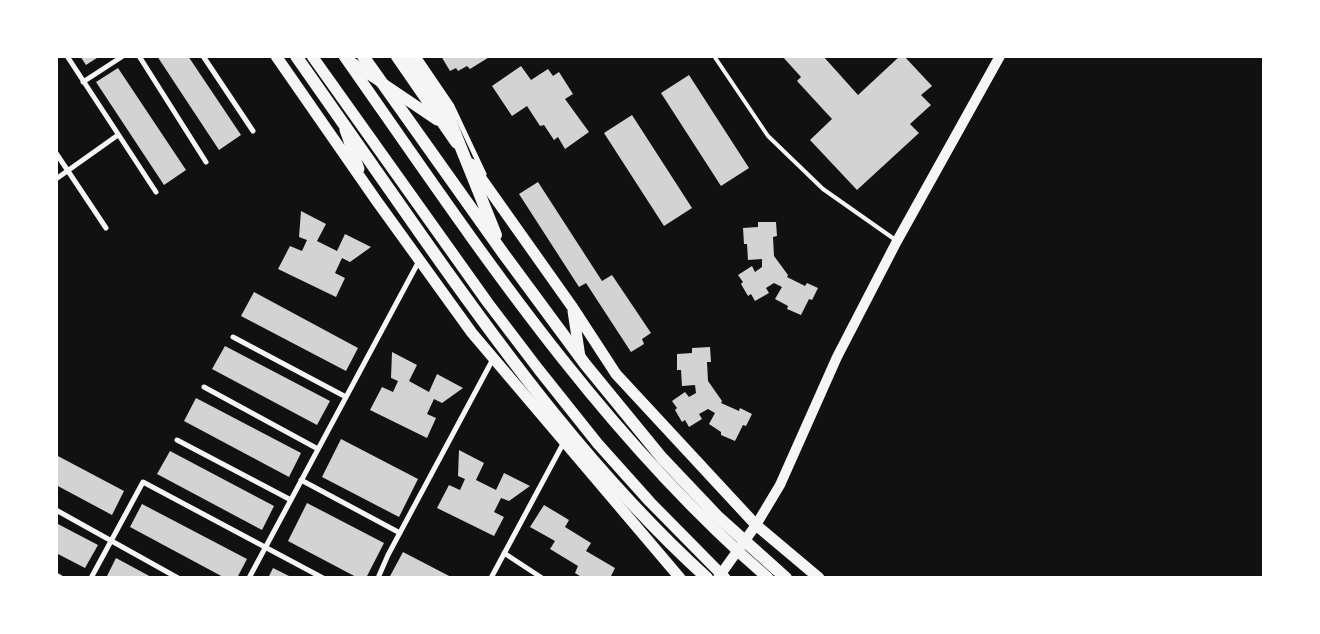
<!DOCTYPE html>
<style>
body{margin:0}
#map{position:relative;width:1320px;height:634px;overflow:hidden;background:#111;font-family:"Space Grotesk",sans-serif}
canvas{display:block}
.frame{position:absolute;inset:0;border:58px solid #fff;pointer-events:none}
</style>
<div id="map">
<canvas width="1320" height="634"></canvas>
<div class="frame"></div>
</div>
<script>
const g = document.querySelector('canvas').getContext('2d');
g.lineJoin = 'round';
function fillPath(path, color) { g.fillStyle = color; g.fill(path, 'evenodd'); }
function stroke(path, color, width, dash) { g.strokeStyle = color; g.lineWidth = width; g.lineCap = dash ? 'butt' : 'round'; g.setLineDash(dash || []); g.stroke(path); }
const building = new Path2D(`
 M 80,56 L 100,56 L 86,65 Z
 M 157,56 L 188,56 L 241,135 L 219,150 Z
 M 441,56 L 491,56 L 470,69 L 467,66 L 458,71 L 456,68 L 450,71 Z
 M 782,56 L 823,56 L 858,95 L 900,56 L 904,56 L 932,86 L 921,95 L 931,105 L 910,124 L 919,133 L 857,190 L 810,140 L 832,119 L 797,81 L 801,77 Z
 M 521,66 L 531,80 L 548,69 L 553,76 L 559,72 L 573,94 L 565,99 L 589,132 L 565,149 L 558,137 L 554,140 L 544,125 L 540,126 L 527,106 L 512,116 L 492,86 Z
 M 118,68 L 186,170 L 164,185 L 96,82 Z
 M 689,75 L 749,168 L 721,186 L 661,93 Z
 M 632,115 L 692,208 L 664,226 L 604,133 Z
 M 538,182 L 602,281 L 612,275 L 651,333 L 642,339 L 644,344 L 631,352 L 586,283 L 579,287 L 519,194 Z
 M 301,211 L 326,224 L 317,241 L 337,251 L 345,234 L 371,247 L 350,262 L 342,258 L 335,273 L 345,278 L 336,297 L 278,269 L 290,246 L 302,251 L 307,240 L 299,237 Z
 M 758,222 L 776,222 L 777,236 L 773,237 L 774,256 L 788,275 L 787,277 L 805,286 L 807,283 L 818,288 L 812,300 L 809,299 L 801,315 L 787,309 L 788,306 L 775,299 L 782,287 L 774,283 L 766,288 L 769,293 L 755,301 L 751,294 L 748,296 L 741,284 L 743,282 L 738,275 L 752,266 L 755,272 L 762,267 L 762,259 L 748,260 L 747,244 L 744,244 L 743,228 L 758,227 Z
 M 254,292 L 358,348 L 346,371 L 241,316 Z
 M 225,346 L 330,401 L 317,425 L 212,369 Z
 M 710,347 L 711,362 L 707,362 L 708,381 L 722,401 L 721,403 L 739,411 L 740,408 L 752,414 L 746,426 L 743,425 L 735,441 L 721,435 L 721,432 L 709,424 L 715,413 L 708,409 L 699,414 L 702,419 L 689,427 L 685,420 L 682,422 L 675,410 L 677,408 L 672,401 L 685,392 L 689,397 L 696,393 L 695,385 L 682,386 L 681,370 L 677,370 L 677,354 L 692,353 L 692,348 Z
 M 392,352 L 417,365 L 409,381 L 429,392 L 437,374 L 463,388 L 442,403 L 434,399 L 427,414 L 436,418 L 427,438 L 370,410 L 382,387 L 393,392 L 398,381 L 391,378 Z
 M 196,398 L 301,453 L 289,477 L 184,421 Z
 M 341,439 L 418,479 L 399,517 L 322,477 Z
 M 459,450 L 484,463 L 476,480 L 496,490 L 504,473 L 530,486 L 509,501 L 501,498 L 494,512 L 504,517 L 494,536 L 437,508 L 449,485 L 460,490 L 465,479 L 458,476 Z
 M 170,451 L 274,506 L 262,530 L 157,474 Z
 M 56,455 L 124,491 L 112,515 L 56,485 Z
 M 307,503 L 384,543 L 366,578 L 358,578 L 288,541 Z
 M 142,504 L 247,559 L 237,578 L 225,578 L 130,527 Z
 M 544,505 L 569,520 L 565,527 L 591,543 L 586,551 L 615,568 L 610,578 L 583,578 L 575,573 L 578,566 L 550,549 L 555,541 L 530,527 Z
 M 56,523 L 98,545 L 85,568 L 56,553 Z
 M 403,552 L 453,578 L 389,578 Z
 M 116,558 L 153,578 L 106,578 Z
 M 273,568 L 293,578 L 268,578 Z`);
const service = new Path2D(`
 M 714,56 L 768,136 L 823,189 L 897,241`);
const minor = new Path2D(`
 M 67,56 L 156,192
 M 139,56 L 206,162
 M 203,56 L 253,131
 M 418,56 L 452,106 L 484,174
 M 83,82 L 123,56
 M 56,153 L 106,228
 M 56,179 L 118,135
 M 233,337 L 346,397
 M 204,387 L 318,449
 M 177,440 L 291,500
 M 301,480 L 400,533
 M 56,510 L 178,578
 M 504,553 L 542,578
 M 56,575 L 61,578
 M 91,578 L 143,482 L 323,578
 M 249,578 L 419,261
 M 378,578 L 388,555 L 493,359
 M 491,578 L 564,442`);
const secondary = new Path2D(`
 M 718,578 L 756,525 L 780,485 L 837,357 L 897,241 L 1000,56`);
const primary = new Path2D(`
 M 276,56 L 376,200 L 472,333 L 680,578
 M 312,56 L 488,303 L 539,370 L 598,444 L 650,502 L 725,578
 M 344,56 C 473,240 597,430 768,578
 M 396,56 L 456,143
 M 351,62 L 437,120
 M 345,130 L 359,169
 M 471,164 L 573,308 L 616,374 L 756,525 L 819,578
 M 573,311 L 580,357`);
const trunk = new Path2D(`
 M 296,56 C 338,116 380,176 422,236 C 507,357 597,478 707,578
 M 363,56 L 503,253 L 585,364 L 662,458 L 717,516 L 786,578
 M 409,56 L 445,108 L 496,235`);
fillPath(building, '#d3d3d3');
stroke(service, '#f5f5f5', 4);
stroke(minor, '#f5f5f5', 5);
stroke(secondary, '#f5f5f5', 10);
stroke(primary, '#f5f5f5', 11);
stroke(trunk, '#f5f5f5', 12);
</script>
